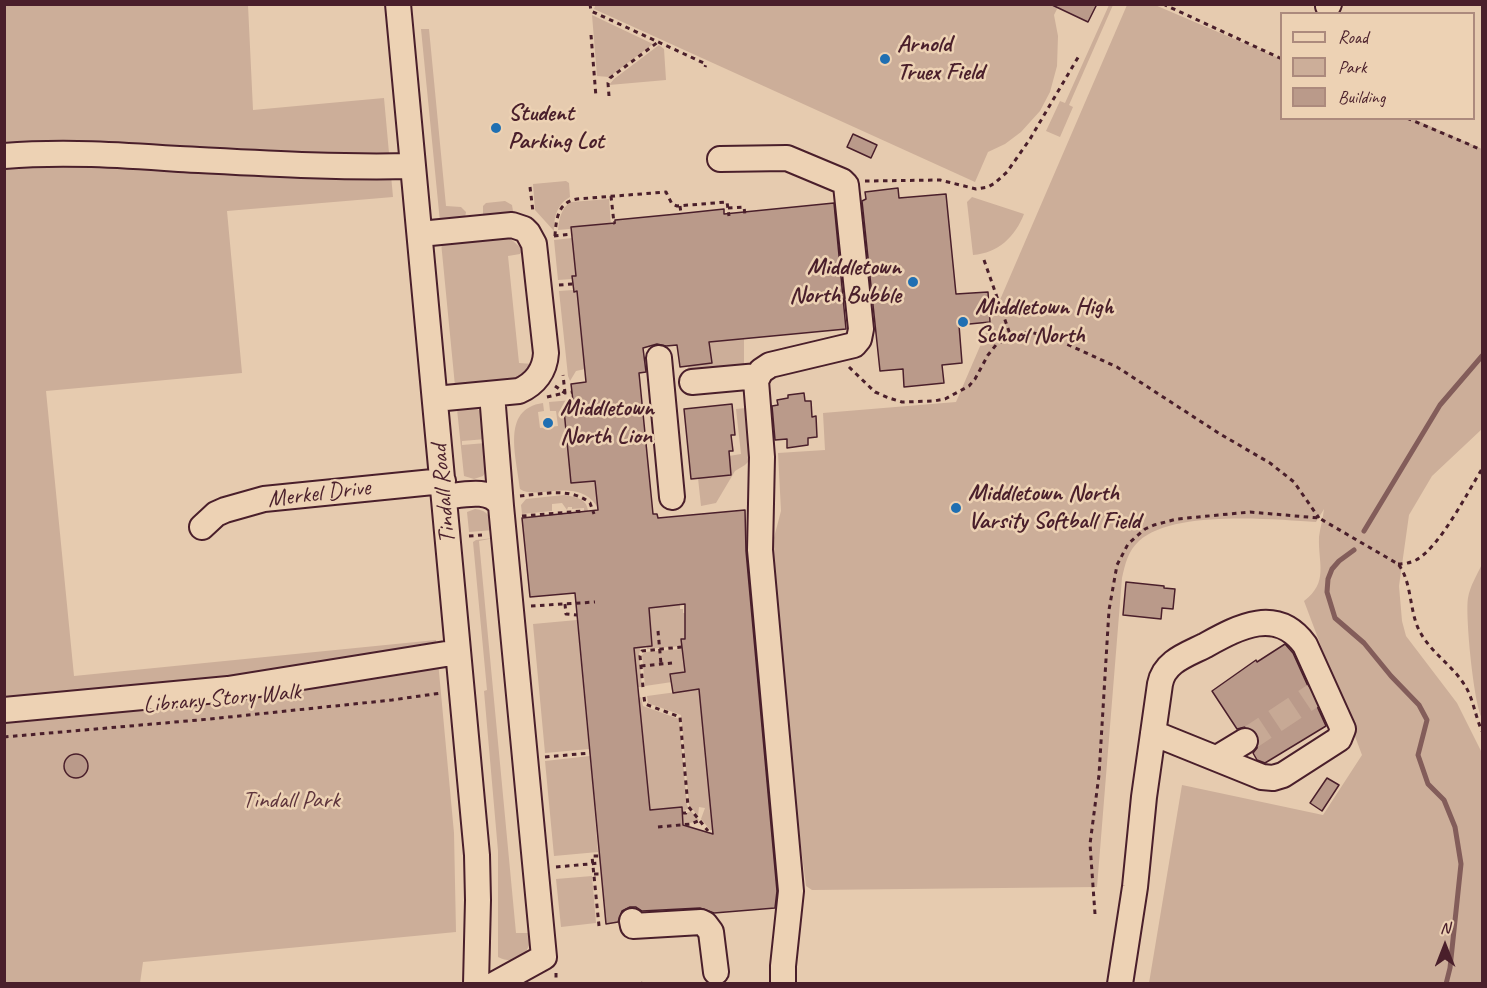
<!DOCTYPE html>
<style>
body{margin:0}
#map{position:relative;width:1487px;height:988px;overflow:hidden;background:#e6cbaf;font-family:Caveat,sans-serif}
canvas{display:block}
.frame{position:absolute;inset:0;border:6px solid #4a1f2b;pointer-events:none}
.legend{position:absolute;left:1280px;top:12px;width:195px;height:108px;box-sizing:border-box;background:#edd2b4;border:2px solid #ac8a7d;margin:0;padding:8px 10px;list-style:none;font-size:18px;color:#4a1f2b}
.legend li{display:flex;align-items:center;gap:12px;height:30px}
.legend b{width:30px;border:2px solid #ac8a7d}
.north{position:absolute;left:1415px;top:916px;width:60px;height:60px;-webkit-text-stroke:4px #edd2b4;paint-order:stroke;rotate:0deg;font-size:16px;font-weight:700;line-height:24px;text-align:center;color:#4a1f2b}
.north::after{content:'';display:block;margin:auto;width:21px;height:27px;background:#4a1f2b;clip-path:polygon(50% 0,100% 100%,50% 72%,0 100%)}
</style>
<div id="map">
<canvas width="1487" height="988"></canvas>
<div class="frame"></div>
<ul class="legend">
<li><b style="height:8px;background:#edd2b4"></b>Road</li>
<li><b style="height:16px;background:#ccae99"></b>Park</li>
<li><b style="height:16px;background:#ba9a8a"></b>Building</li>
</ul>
<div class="north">N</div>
</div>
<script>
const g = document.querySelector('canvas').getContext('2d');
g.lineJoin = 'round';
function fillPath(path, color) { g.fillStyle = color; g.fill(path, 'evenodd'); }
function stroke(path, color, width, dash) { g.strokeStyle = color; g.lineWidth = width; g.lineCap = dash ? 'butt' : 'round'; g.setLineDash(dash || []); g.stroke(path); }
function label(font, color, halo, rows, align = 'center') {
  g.font = font + ' Caveat,sans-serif'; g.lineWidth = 5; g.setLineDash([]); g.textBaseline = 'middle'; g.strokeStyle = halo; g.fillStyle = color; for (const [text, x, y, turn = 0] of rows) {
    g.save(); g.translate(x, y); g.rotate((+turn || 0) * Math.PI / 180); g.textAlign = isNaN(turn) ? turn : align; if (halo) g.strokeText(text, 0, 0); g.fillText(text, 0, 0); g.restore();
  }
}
const green = new Path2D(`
 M 596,4 L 1059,5 L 1054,15 L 1058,36 L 1057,66 L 1050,92 L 1040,111 L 1021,132 L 1005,144 L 988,152 L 975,182 L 594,9 Z
 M 5,5 L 248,5 L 253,110 L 384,98 L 393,197 L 227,211 L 242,373 L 46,391 L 74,676 L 436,640 L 454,833 L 456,932 L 143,962 L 140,983 L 5,984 Z
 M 1109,5 L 1113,5 L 1069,105 L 1073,107 L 1060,137 L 1046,131 L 1060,101 L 1065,103 Z
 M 1127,5 L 1155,5 L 1281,59 L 1282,118 L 1414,119 L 1482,149 L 1482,429 L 1432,476 L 1409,515 L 1399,586 L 1402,621 L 1406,636 L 1457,703 L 1482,753 L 1482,983 L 1149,983 L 1182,785 L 1323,815 L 1362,755 L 1304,601 C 1329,582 1318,564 1319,537 C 1320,528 1323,519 1324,509 L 1316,522 C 1273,519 1172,510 1139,541 C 1128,551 1125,564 1122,578 L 1097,887 L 812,890 L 806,886 L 790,762 L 772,545 L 781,511 L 778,453 L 825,450 L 823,413 L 956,402 Z
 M 592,15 L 653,44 L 609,77 L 597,76 Z
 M 421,29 L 429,29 L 446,206 L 461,207 L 466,212 L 465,218 L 440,222 Z
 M 659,45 L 664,49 L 666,80 L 609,85 L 614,79 Z
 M 566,181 L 569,183 L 570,197 C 557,204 554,217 554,231 L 535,210 L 533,184 Z
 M 972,197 L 1024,214 C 1015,237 998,253 973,255 L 967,202 Z
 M 609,199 L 611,225 L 558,230 C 559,219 561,208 571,202 Z
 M 505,201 L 512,205 L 513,211 L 510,215 L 484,216 L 483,214 L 483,206 L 486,203 Z
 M 503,236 L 512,240 L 523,250 L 520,254 L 508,256 L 519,363 L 533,364 L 529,371 L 517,381 L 455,386 L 441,242 Z
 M 572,238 L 576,276 L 572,279 L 558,280 L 554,240 Z
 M 573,290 L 574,292 L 577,291 L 585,369 L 576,371 L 570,381 L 568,376 L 559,291 Z
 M 744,339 L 744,368 L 689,376 L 686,344 Z
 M 573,400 L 588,407 L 564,410 L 571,483 L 595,481 L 598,508 C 579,475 537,501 520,489 C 517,458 500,409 543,403 L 544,411 L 538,412 L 540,428 L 558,426 L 556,411 L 550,411 L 549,402 Z
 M 474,406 L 482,413 L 486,439 L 462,441 L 462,445 L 486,443 L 488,468 L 483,476 L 474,479 L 464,476 L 457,409 Z
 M 746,408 L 749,461 L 745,465 L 735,471 L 716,503 L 701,506 L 698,478 L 731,475 L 729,456 L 741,454 L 736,409 Z
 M 564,495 C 575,497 587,498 588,511 L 584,511 L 584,508 L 572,509 L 572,507 L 568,507 L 567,510 L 562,503 L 552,504 L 552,511 L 522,514 L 521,505 L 526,499 Z
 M 475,509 C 488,510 492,518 493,530 L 469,532 L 467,512 Z
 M 494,538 L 479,541 L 516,933 L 531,933 C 531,952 518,967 498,957 L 498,851 L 484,691 L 487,690 L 473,542 L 476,540 Z
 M 1482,564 L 1482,718 C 1474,705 1465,615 1468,598 C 1470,586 1477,575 1482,564 Z
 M 680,605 L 680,609 L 683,609 L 683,613 L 685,613 L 699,678 L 645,686 L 642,655 L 645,652 L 682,649 L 681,646 L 647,649 L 647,646 L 652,645 L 650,616 L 639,654 L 642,687 L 638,687 L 631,609 Z
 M 577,620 L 589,749 L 545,753 L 533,624 Z
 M 699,689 L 713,830 L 710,830 L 701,819 L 705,808 L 699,807 L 698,816 L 689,805 L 681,715 L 648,703 L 647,696 Z
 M 641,697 L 643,706 L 679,719 L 687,805 L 689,808 L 682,812 L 682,815 L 691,811 L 699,820 C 685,826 666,826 651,824 L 639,698 Z
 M 590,756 L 598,852 L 554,856 L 545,761 Z
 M 592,876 L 596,923 L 561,927 L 556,879 Z`);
const stream = new Path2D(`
 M 1364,531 L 1440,405 L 1482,356
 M 1354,550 L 1339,561 L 1332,569 L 1328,579 L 1327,592 L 1335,618 L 1364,643 L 1391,676 L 1419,705 L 1427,720 L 1418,755 L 1428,784 L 1444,800 L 1455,827 L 1461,864 L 1450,968 L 1446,984`);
const building = new Path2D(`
 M 1050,4 L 1097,4 L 1088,22 Z
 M 853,134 L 877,145 L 871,158 L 847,147 Z
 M 898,188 L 899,198 L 946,194 L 956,294 L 988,292 L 990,322 L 959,325 L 962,363 L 942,365 L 944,383 L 904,387 L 903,369 L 880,371 L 862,201 L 866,199 L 865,192 Z
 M 834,203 L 846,329 L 709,342 L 712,363 L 680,367 L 677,345 L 666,346 L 657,344 L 643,348 L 646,372 L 639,373 L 653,514 L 657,514 L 658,518 L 745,510 L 746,551 L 777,891 L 775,908 L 714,913 L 700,908 L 642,911 L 636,907 L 630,907 L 622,911 L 618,922 L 606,924 L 575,593 L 530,597 L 522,518 L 598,510 L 595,481 L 571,483 L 564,410 L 574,409 L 571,384 L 586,382 L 577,291 L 574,292 L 572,276 L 576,276 L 571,227 L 615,223 L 615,220 L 677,214 L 724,209 L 724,214 ZM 685,604 L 685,639 L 681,639 L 685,672 L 670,674 L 673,693 L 699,689 L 713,834 L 683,825 L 682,807 L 650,810 L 634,648 L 652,646 L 649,608 Z
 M 804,393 L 805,401 L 811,401 L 812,417 L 816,416 L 817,437 L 808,438 L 808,445 L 787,448 L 787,439 L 775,440 L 772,406 L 778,405 L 777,400 L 788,398 L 788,395 Z
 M 732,404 L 735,435 L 731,435 L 733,451 L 729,451 L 731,475 L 691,479 L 684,409 Z
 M 1126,582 L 1164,586 L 1164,588 L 1175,589 L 1173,609 L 1162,608 L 1161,619 L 1123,615 Z
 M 1285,644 L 1293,653 L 1326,726 L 1265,763 L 1257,760 L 1253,753 L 1257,748 L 1259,741 L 1257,733 L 1252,729 L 1245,727 L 1237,729 L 1212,691 L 1256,660 L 1257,662 Z
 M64 766a12 12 0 1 1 24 0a12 12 0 1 1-24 0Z
 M 1327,778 L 1339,785 L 1322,811 L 1310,803 Z`);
const minorTunnel = new Path2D(`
 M 1245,741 L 1314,695`);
const path = new Path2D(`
 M 590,4 L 591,11 L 706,64 L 705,67
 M 1163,4 L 1282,59
 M 591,35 L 596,97
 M 609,96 L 608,83 L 610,78 L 658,42
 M 1407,118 L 1482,150
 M 865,181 L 940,180 L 976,189 L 988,187 L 995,183 L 1007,172 L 1030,139 L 1080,54
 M 530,187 L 533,212
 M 611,196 L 614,223 L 615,222
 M 680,206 L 681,213
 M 728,208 L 744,207 L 745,215
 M 554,236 L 572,234
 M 555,236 C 556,219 558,202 577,199 L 666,192 L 672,204 L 677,206 L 727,202 L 729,216
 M 984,260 L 1011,337
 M 559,285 L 573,284
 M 849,367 L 875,392 L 889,398 L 902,402 L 934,401 L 945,399 L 969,386 L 975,379 L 988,355 L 996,345 L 1006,339 L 1028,332 L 1049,336 L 1117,367 L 1220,434 L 1270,463 L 1294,482 L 1319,518
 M 555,386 L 565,393 L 572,392
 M 547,397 L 565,393 L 563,375
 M 520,496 C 543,494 571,487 590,503 L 594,514
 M 522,516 L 583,511
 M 469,536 L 482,535
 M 1398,564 C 1404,564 1410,563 1416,560 C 1440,547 1467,493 1482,469
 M 565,604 L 566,614 L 577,615
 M 531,606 L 595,602
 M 658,631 L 661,664
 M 641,666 L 672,663
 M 643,687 L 640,656 L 642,651 L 682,647
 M 644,697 L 645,704 L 680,717 L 688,806 L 708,831
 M 4,737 L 210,719 L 392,700 L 441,693
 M 545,757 L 590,753
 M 682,813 L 686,813 L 691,809
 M 658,827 L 691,824 L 700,820
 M 556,867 L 600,863
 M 594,874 L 601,874
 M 1095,914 L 1090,844 L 1099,775 L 1109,610 L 1117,565 L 1128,544 L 1145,529 L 1154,525 L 1177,519 L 1250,512 L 1319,518 L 1398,564 C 1412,581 1409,610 1419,630 C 1430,652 1451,664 1464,684 C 1473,697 1475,716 1482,731
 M 599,926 L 592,856 L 599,856
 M 556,973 L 556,984
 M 638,984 L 643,983`);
const minor = new Path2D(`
 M 398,4 L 477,855 L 478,900 L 476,984
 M 1328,6 L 1329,4
 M 4,156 C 63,151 121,155 179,159 C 257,163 335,168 413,166
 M 720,159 L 787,158 L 842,181 L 846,185 L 861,329 L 859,339 L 854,345 L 770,365 L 761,371 L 756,381 L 762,457 L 760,550 L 791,891 L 783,966 L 783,984
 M 420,234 L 512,225 L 524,229 L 528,233 L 534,244 L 546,353 C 545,371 535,384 519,391 L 435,399
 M 659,358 L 672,497
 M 692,382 L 758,376
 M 492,394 L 501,506
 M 444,497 C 462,495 491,487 501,506 L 544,957 L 495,984
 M 202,527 L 216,514 L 225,510 L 264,499 L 443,481
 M 4,710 L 228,689 L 458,652
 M 1217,758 L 1245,741
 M 632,921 L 633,926 L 701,922 L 705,924 L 711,932 L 716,972
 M 1120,984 L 1135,887 L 1144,797 L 1160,684 C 1164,662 1186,655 1204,646 C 1237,628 1276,605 1305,645 L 1343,729 L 1339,739 L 1283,775 L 1273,778 L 1262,777 L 1153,733`);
const markers = [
 [885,59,6,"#1f6fb2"],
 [496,128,6,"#1f6fb2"],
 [913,282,6,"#1f6fb2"],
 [963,322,6,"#1f6fb2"],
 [548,423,6,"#1f6fb2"],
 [956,508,6,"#1f6fb2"]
];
const poiNames = [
 ["Arnold",897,45],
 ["Truex Field",897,73],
 ["Student",508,114],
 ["Parking Lot",508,142],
 ["Middletown",901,268,"right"],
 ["North Bubble",901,296,"right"],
 ["Middletown High",975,308],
 ["School North",975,336],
 ["Middletown",560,409],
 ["North Lion",560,437],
 ["Middletown North",968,494],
 ["Varsity Softball Field",968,522]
];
const streetNames = [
 ["Merkel Drive",319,494,-7],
 ["Tindall Road",444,494,-95],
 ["Library Story Walk",222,699,-5]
];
const parkNames = [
 ["Tindall Park",291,801]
];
fillPath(green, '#ccae99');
stroke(stream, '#835d5a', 5);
fillPath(building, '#ba9a8a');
stroke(building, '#4a1f2b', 1.5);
stroke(minorTunnel, '#c7a995', 24, [24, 12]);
stroke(minor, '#4a1f2b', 28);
stroke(path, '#4a1f2b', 3, [4.5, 4.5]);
stroke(minor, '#edd2b4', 24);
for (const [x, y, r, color] of markers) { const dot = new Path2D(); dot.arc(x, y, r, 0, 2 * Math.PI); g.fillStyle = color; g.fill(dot); stroke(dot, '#edd2b4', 2); }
label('bold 24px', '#4a1f2b', '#edd2b4', poiNames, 'left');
label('24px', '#4a1f2b', '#edd2b4', streetNames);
label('24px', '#5e343c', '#edd2b4', parkNames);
</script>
